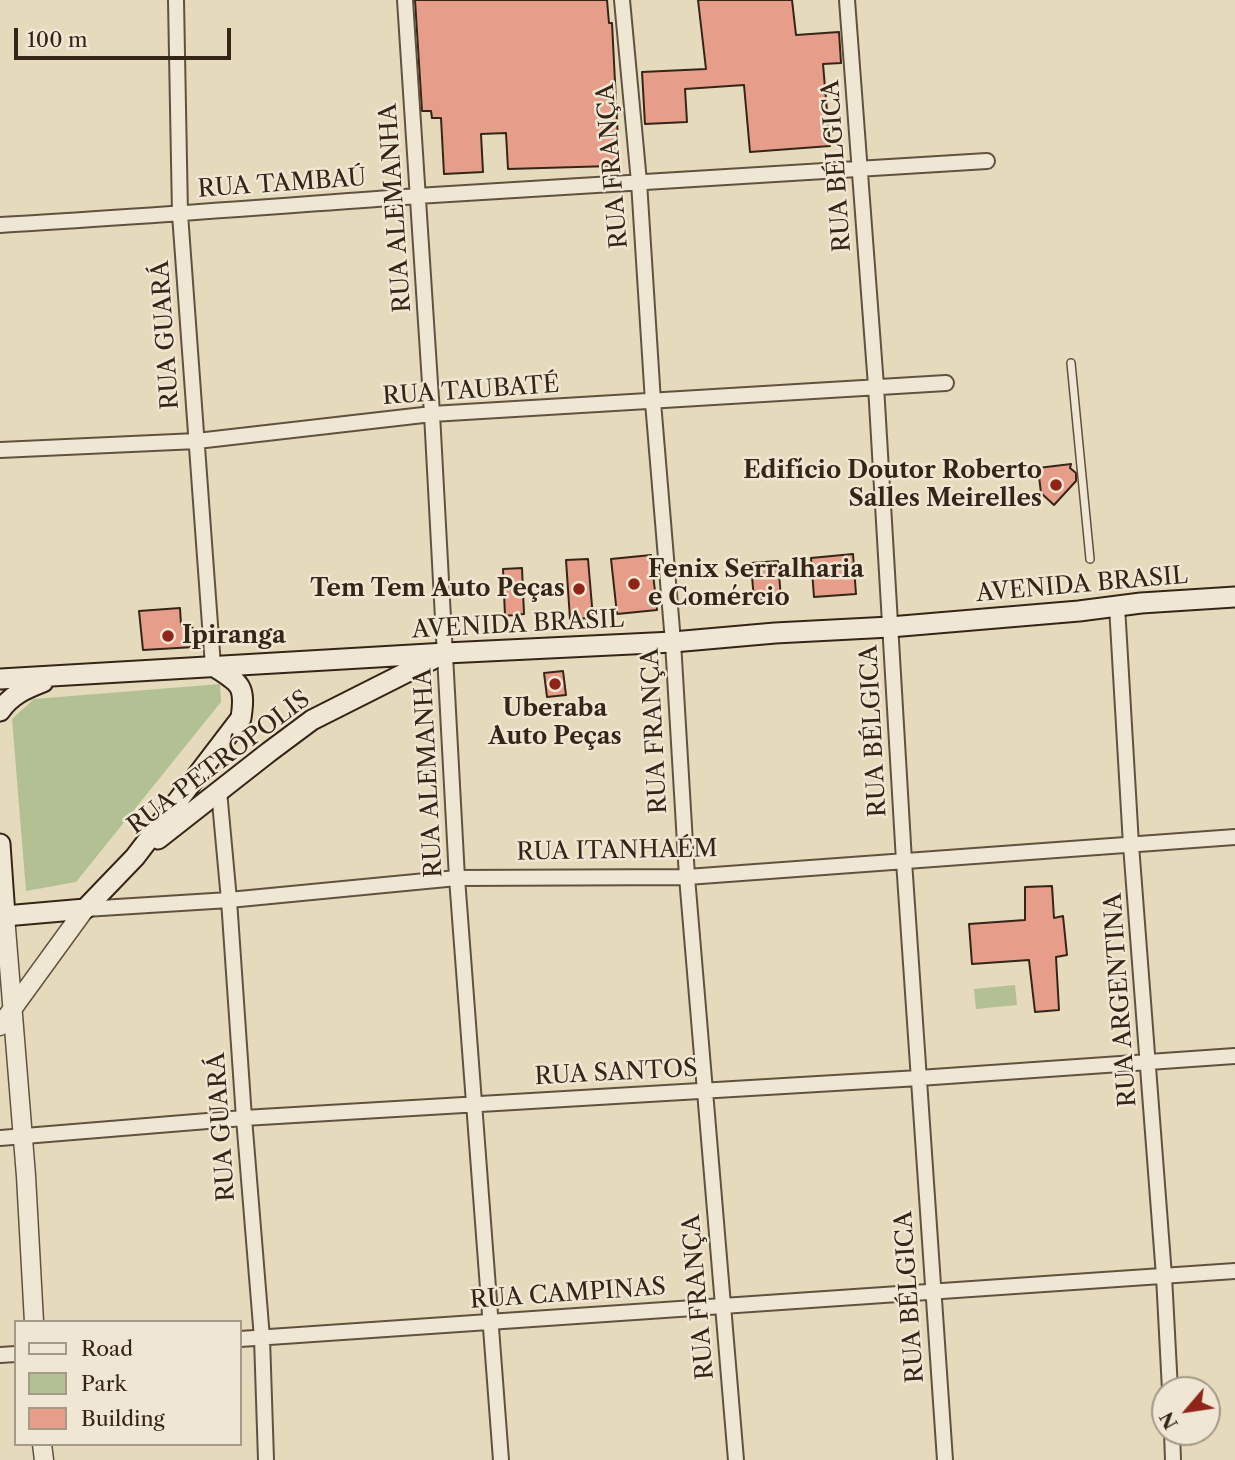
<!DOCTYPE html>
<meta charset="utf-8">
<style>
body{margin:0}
#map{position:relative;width:1235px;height:1460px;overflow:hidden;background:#e6dabc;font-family:"Libre Caslon Text",serif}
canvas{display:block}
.legend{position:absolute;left:14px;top:1320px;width:228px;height:126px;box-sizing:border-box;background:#efe7d3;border:2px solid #a59988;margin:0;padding:9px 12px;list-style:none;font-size:21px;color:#352517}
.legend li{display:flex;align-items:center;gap:14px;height:35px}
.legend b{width:35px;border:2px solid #a59988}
.north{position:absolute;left:1151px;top:1376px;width:70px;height:70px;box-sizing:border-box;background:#efe7d3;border:2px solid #a59988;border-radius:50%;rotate:241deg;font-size:19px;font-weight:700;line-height:28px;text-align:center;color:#352517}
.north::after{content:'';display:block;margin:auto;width:24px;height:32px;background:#8f2418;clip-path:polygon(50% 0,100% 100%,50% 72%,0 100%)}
.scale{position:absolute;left:14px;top:28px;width:217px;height:32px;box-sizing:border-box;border:4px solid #352517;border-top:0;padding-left:9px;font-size:21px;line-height:24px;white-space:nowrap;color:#352517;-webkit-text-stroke:5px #efe7d3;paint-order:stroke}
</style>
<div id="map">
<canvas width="1235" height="1460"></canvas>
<ul class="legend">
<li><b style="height:9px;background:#efe7d3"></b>Road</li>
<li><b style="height:19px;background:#b2c093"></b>Park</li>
<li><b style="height:19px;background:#e69d8a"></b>Building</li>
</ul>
<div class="north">N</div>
<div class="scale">100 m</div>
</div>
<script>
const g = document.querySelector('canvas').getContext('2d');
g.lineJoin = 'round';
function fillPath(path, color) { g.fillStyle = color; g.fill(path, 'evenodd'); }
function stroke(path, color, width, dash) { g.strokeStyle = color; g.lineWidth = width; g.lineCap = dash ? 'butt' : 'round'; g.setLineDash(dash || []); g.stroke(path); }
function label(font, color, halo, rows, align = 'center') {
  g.font = font + ' "Libre Caslon Text",serif'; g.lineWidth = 5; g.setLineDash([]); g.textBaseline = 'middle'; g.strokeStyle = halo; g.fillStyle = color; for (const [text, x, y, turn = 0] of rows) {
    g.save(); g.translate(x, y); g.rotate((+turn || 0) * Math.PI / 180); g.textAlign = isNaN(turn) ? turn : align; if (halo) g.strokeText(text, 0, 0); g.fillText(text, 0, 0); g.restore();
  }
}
const green = new Path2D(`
 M 220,684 L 221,702 L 76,882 L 26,891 L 12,719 L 34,699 Z
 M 1015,985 L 1017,1005 L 976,1009 L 974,989 Z`);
const building = new Path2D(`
 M 415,0 L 607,0 L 609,23 L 612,23 L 619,160 L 612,166 L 508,169 L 506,133 L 481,134 L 483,172 L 444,174 L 441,118 L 432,118 L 431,111 L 422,111 Z
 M 698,0 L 792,0 L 796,35 L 839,32 L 841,63 L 823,64 L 830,146 L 750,152 L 744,85 L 685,89 L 687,122 L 645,124 L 642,72 L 706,69 Z
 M 1071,464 L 1070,468 L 1076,473 L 1076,481 L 1054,505 L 1041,493 L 1038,468 Z
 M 853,554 L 856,594 L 814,597 L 811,558 Z
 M 651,555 L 657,610 L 617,614 L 611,559 Z
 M 588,559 L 593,618 L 570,619 L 566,560 Z
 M 778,561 L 781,599 L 754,601 L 751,563 Z
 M 522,568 L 524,614 L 505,616 L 503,569 Z
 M 180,608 L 181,625 L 192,625 L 195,647 L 143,650 L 139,611 Z
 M 563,671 L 566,695 L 547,697 L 544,673 Z
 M 1052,886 L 1054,918 L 1063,916 L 1067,955 L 1056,957 L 1059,1010 L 1035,1012 L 1029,960 L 972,964 L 969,924 L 1025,920 L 1025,887 Z`);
const service = new Path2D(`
 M 1071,363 L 1090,559`);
const minor = new Path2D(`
 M 176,0 L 180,214 L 213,666
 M 405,0 L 432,414 L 457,878 L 501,1460
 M 622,0 L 639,182 L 653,402 L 673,642 L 687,877 L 736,1460
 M 847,0 L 876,386 L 904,861 L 945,1460
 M 0,225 C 139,217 278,206 417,196 C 607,183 797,171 987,161
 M 0,450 L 197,441 L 432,414 L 946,383
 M 1117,606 L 1131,845 L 1164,1276 L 1170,1390
 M 219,791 L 229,900 L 244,1118 L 262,1338 L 266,1460
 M 85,909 L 229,900 L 457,878 L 687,877 L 1235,837
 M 0,1138 L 244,1118 L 919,1078 L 1235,1056
 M 240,1339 L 1235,1271
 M 0,1355 L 16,1354
 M 1172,1432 L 1173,1460`);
const tertiary = new Path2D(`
 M 5,916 L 26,1176 L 34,1322
 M 0,1026 L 85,909
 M 42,1444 L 44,1460`);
const secondary = new Path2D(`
 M 0,679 L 446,653 L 673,642 L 775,633 L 890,627 L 1079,611 L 1141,603 L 1235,597
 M 0,711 C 11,695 25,689 43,682
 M 158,839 L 269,752 L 312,720 L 437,657
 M 0,844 L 5,916 L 85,909 L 135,857 L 241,718 C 246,685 240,683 213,666`);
const markers = [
 [1056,485,7,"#8f2418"],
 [634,584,7,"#8f2418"],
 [579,589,7,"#8f2418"],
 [168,636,7,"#8f2418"],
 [555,684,7,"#8f2418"]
];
const streetNames = [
 ["RUA FRANÇA",613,166,-95],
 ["RUA BÉLGICA",837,166,-94],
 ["RUA TAMBAÚ",282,184,-4],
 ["RUA ALEMANHA",396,208,-94],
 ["RUA GUARÁ",166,335,-94],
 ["RUA TAUBATÉ",471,391,-4],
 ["AVENIDA BRASIL",1082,585,-5],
 ["AVENIDA BRASIL",518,625,-3],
 ["RUA FRANÇA",655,731,-93],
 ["RUA BÉLGICA",874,731,-93],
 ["RUA PETRÓPOLIS",219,763,-37],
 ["RUA ALEMANHA",429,773,-93],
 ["RUA ITANHAÉM",617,851,-1],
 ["RUA ARGENTINA",1121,1000,-94],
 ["RUA SANTOS",616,1073,-3],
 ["RUA GUARÁ",222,1127,-94],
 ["RUA CAMPINAS",568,1294,-4],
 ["RUA FRANÇA",699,1297,-95],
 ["RUA BÉLGICA",910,1297,-94]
];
const poiNames = [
 ["Edifício Doutor Roberto",1042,471],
 ["Salles Meirelles",1042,499],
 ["Fenix Serralharia",648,570,"left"],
 ["e Comércio",648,598,"left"],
 ["Tem Tem Auto Peças",565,589],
 ["Ipiranga",182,636,"left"],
 ["Uberaba",555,709,"center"],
 ["Auto Peças",555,737,"center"]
];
fillPath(green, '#b2c093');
fillPath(building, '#e69d8a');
stroke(building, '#352517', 2);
stroke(service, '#615240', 10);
stroke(minor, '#615240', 18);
stroke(tertiary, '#615240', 21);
stroke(secondary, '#352517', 23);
stroke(service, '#efe7d3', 7);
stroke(minor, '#efe7d3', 14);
stroke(tertiary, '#efe7d3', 18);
stroke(secondary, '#efe7d3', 19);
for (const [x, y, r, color] of markers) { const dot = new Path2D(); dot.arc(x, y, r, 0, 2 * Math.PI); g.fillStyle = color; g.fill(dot); stroke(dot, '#efe7d3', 2.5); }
label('24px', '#352517', '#efe7d3', streetNames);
label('bold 24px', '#352517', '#efe7d3', poiNames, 'right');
</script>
